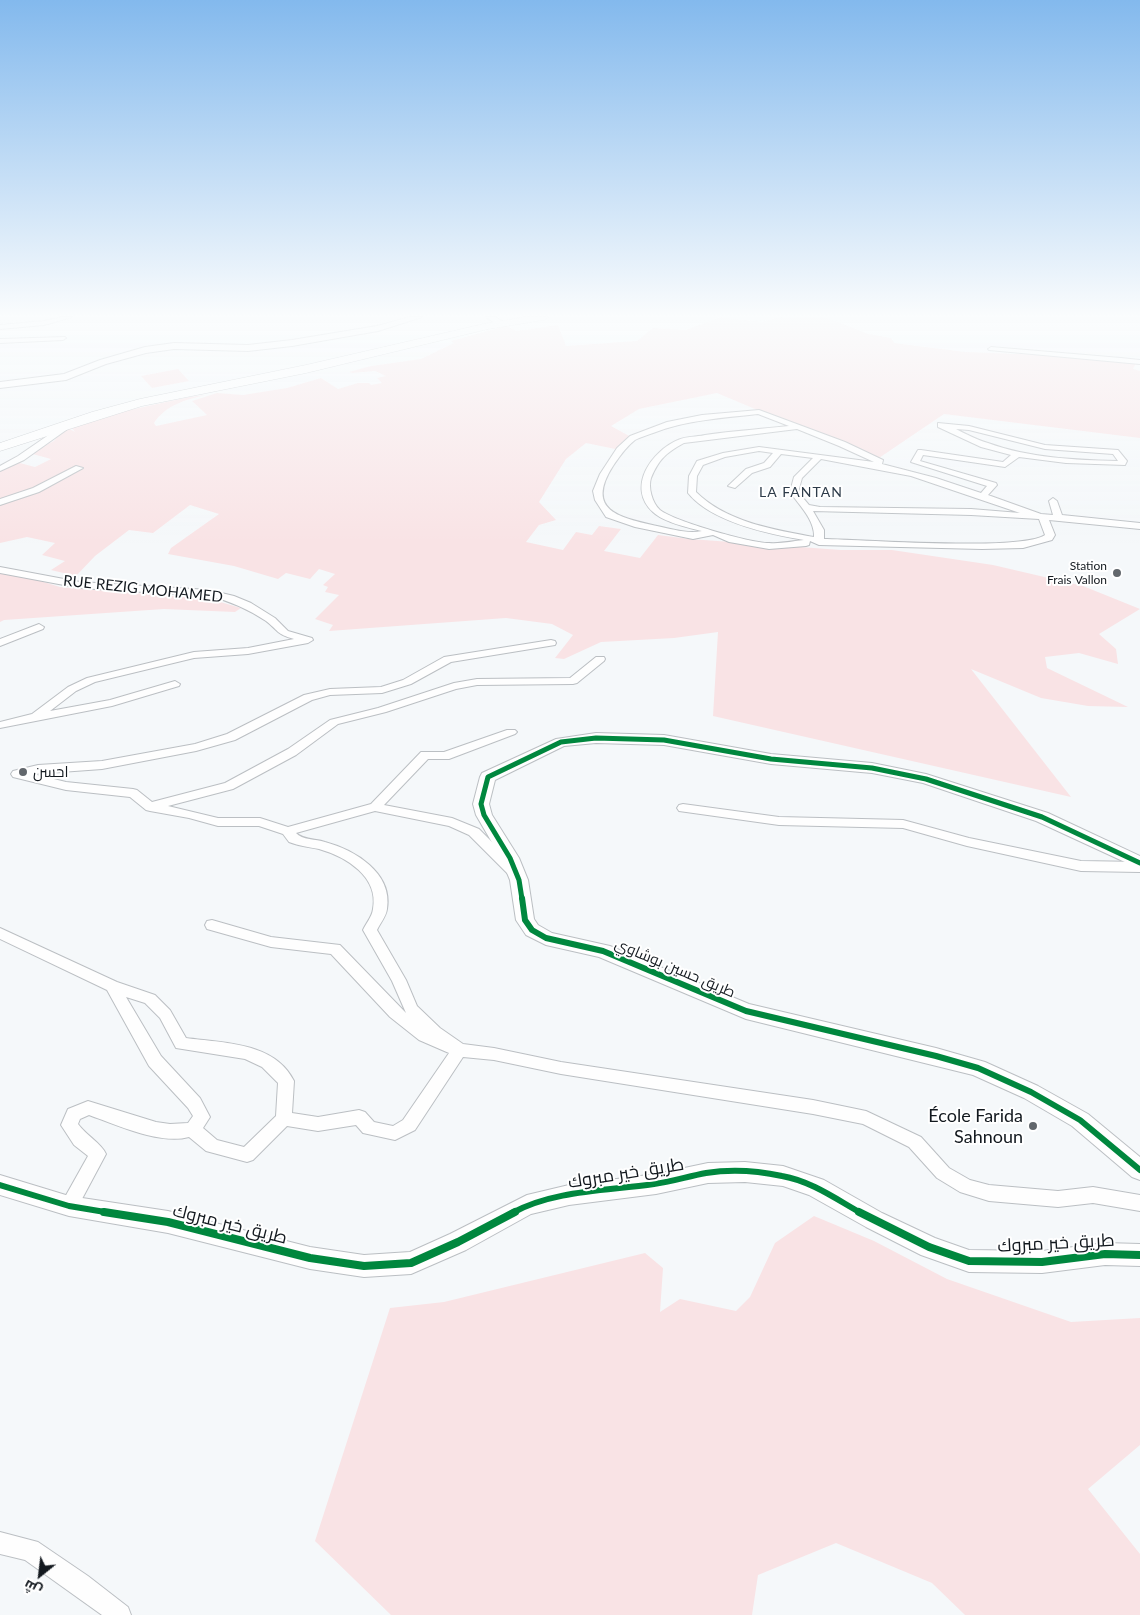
<!DOCTYPE html>
<meta charset="utf-8">
<style>
body{margin:0}
#map{position:relative;width:1140px;height:1615px;overflow:hidden;background:#f5f8fa;font-family:Lato,Cairo,sans-serif}
canvas{display:block}
.north{position:absolute;left:15px;top:1550px;width:50px;height:50px;-webkit-text-stroke:4px #fff;paint-order:stroke;rotate:209deg;font-size:14px;font-weight:700;line-height:20px;text-align:center;color:#13191f}
.north::after{content:'';display:block;margin:auto;width:18px;height:22px;background:#13191f;clip-path:polygon(50% 0,100% 100%,50% 72%,0 100%)}
</style>
<div id="map">
<canvas width="1140" height="1615"></canvas>
<div class="north">ش</div>
</div>
<script>
const g = document.querySelector('canvas').getContext('2d');
g.lineJoin = 'round';
function fillPath(path, color) { g.fillStyle = color; g.fill(path, 'evenodd'); }
function stroke(path, color, width, dash) { g.strokeStyle = color; g.lineWidth = width; g.lineCap = dash ? 'butt' : 'round'; g.setLineDash(dash || []); g.stroke(path); }
function label(font, color, halo, rows, align = 'center') {
  g.font = font + ' Lato,Cairo,sans-serif'; g.lineWidth = 4; g.setLineDash([]); g.textBaseline = 'middle'; g.strokeStyle = halo; g.fillStyle = color; for (const [text, x, y, turn = 0] of rows) {
    g.save(); g.translate(x, y); g.rotate((+turn || 0) * Math.PI / 180); g.textAlign = isNaN(turn) ? turn : align; if (halo) g.strokeText(text, 0, 0); g.fillText(text, 0, 0); g.restore();
  }
}
const green = new Path2D(`
 M 721,317 L 761,322 L 782,317 L 825,317 L 868,334 L 891,338 L 894,343 L 965,352 L 1073,356 L 1136,363 L 1133,369 L 1140,371 L 1140,438 L 944,414 L 876,460 L 717,393 L 639,409 L 611,426 L 633,438 L 620,450 L 586,443 L 566,459 L 539,502 L 556,520 L 539,525 L 526,542 L 563,550 L 576,532 L 592,535 L 599,526 L 621,529 L 604,551 L 640,558 L 658,535 L 690,539 L 841,550 L 892,550 L 993,565 L 1083,586 L 1140,609 L 1099,634 L 1116,649 L 1118,664 L 1079,653 L 1045,657 L 1047,668 L 1128,707 L 1088,706 L 1041,698 L 971,669 L 1071,797 L 713,716 L 718,632 L 674,638 L 601,642 L 564,659 L 555,658 L 573,635 L 552,624 L 506,618 L 329,631 L 333,625 L 315,619 L 339,595 L 325,592 L 328,587 L 323,585 L 335,574 L 319,569 L 310,579 L 286,573 L 278,579 L 234,566 L 168,554 L 171,548 L 219,514 L 190,505 L 153,533 L 129,530 L 95,556 L 76,576 L 51,570 L 65,561 L 42,555 L 55,543 L 27,537 L 0,543 L 0,470 L 16,462 L 35,467 L 51,459 L 29,453 L 54,441 L 61,431 L 68,428 L 75,432 L 72,428 L 125,411 L 189,397 L 205,395 C 185,400 166,405 154,423 L 156,426 L 207,415 L 192,401 L 217,393 L 243,395 L 287,388 L 321,378 L 338,389 L 358,383 L 369,383 L 371,385 L 382,383 L 377,378 L 386,376 L 375,371 L 352,373 L 349,372 L 371,366 L 421,359 L 454,343 L 451,341 L 506,326 L 517,331 L 558,325 L 566,346 L 637,341 L 653,328 L 686,330 Z
 M 178,369 L 189,381 L 152,388 L 141,376 Z
 M 0,572 L 18,574 L 60,587 L 210,599 L 241,608 L 235,612 L 164,609 L 4,620 L 0,622 Z
 M 814,1216 L 874,1241 L 947,1279 L 1071,1322 L 1140,1318 L 1140,1445 L 1088,1489 L 1140,1554 L 1140,1615 L 965,1615 L 932,1583 L 836,1543 L 758,1575 L 752,1615 L 391,1615 L 315,1541 L 390,1308 L 444,1302 L 645,1253 L 663,1268 L 660,1312 L 680,1299 L 736,1311 L 750,1297 L 775,1243 Z`);
const minor = new Path2D(`
 M 63,317 L 72,317 L 44,325 L 0,329 L 0,325 L 44,321 Z
 M 65,337 L 66,338 L 63,340 L 0,343 L 0,339 Z
 M 991,347 L 1121,358 L 1140,360 L 1140,364 L 989,350 L 988,349 Z
 M 759,410 L 845,442 L 883,460 L 882,464 L 936,478 L 981,493 L 987,486 L 911,462 L 918,450 L 921,450 L 1003,462 L 1011,455 L 981,447 L 938,427 L 938,423 L 969,426 L 1045,445 L 1118,450 L 1127,461 L 1125,465 L 1066,463 L 1019,457 L 1005,467 L 923,455 L 920,461 L 996,483 L 997,485 L 988,495 L 1041,514 L 1053,515 L 1049,501 L 1053,498 L 1057,501 L 1062,515 L 1140,523 L 1140,529 L 1049,520 L 1055,535 L 1052,540 L 1023,548 L 982,549 L 819,545 L 810,541 L 809,545 L 806,546 L 769,549 L 729,542 L 713,535 L 693,539 L 635,527 L 606,517 L 595,500 L 593,491 L 600,474 L 617,448 L 630,436 L 667,422 L 702,415 ZM 758,414 L 789,426 C 761,429 733,431 705,435 C 697,437 686,436 678,440 C 652,451 626,487 653,512 C 663,522 689,528 702,531 C 687,534 672,529 657,526 C 621,518 584,511 613,466 C 619,457 626,447 635,440 C 640,437 648,435 653,433 C 687,420 722,418 758,414 ZM 797,429 L 839,446 L 874,462 L 759,447 L 723,453 L 697,461 L 689,476 L 688,493 C 711,522 768,534 804,540 C 793,541 781,544 769,543 C 750,543 674,521 660,510 C 652,503 648,487 651,478 C 659,459 666,453 684,443 ZM 956,429 L 969,430 L 1045,449 L 1113,454 L 1118,461 C 1075,460 1029,458 988,443 C 977,440 966,434 956,429 ZM 759,451 L 773,453 L 764,463 L 746,469 L 728,486 L 735,488 L 752,473 L 770,467 L 781,454 L 813,458 L 794,477 L 790,492 C 799,505 815,520 814,537 C 775,530 726,522 696,492 L 697,476 L 703,465 L 725,457 ZM 821,459 L 911,476 L 1020,513 L 971,509 L 820,507 L 809,505 L 798,492 L 802,478 ZM 813,511 L 971,515 L 1039,519 L 1045,535 C 1021,551 866,540 827,539 L 824,539 L 824,530 Z
 M 69,421 L 76,423 L 24,460 L 0,471 L 0,466 L 18,456 Z
 M 76,466 L 83,468 L 39,492 L 0,505 L 0,499 L 33,488 Z
 M 0,567 L 80,582 L 209,590 L 234,596 L 251,603 L 275,618 L 288,631 L 312,638 L 313,640 L 308,643 L 248,654 L 194,658 L 95,682 L 76,691 L 50,711 L 110,700 L 175,681 L 180,684 L 179,686 L 112,706 L 0,728 L 0,722 L 32,714 L 68,687 L 87,678 L 194,652 L 248,648 L 294,639 C 276,634 279,631 266,621 C 248,609 230,601 209,596 L 80,588 L 0,573 Z
 M 39,624 L 44,627 L 43,629 L 0,646 L 0,639 Z
 M 551,640 L 555,641 L 556,643 L 555,645 L 451,662 L 411,684 L 382,693 L 330,695 L 312,700 L 235,740 L 196,751 L 102,769 L 33,774 L 66,782 L 133,789 L 137,790 L 152,802 L 225,783 L 288,749 L 330,720 L 378,708 L 454,683 L 477,679 L 570,678 L 596,657 L 604,657 L 605,659 L 604,661 L 577,683 L 573,684 L 477,685 L 456,689 L 386,712 L 338,724 L 296,755 L 233,789 L 168,806 L 218,818 L 260,818 L 288,827 L 371,804 L 421,752 L 444,752 L 507,730 L 515,730 L 517,732 L 515,734 L 449,759 L 428,759 L 384,805 L 452,818 L 479,829 L 518,868 L 520,871 L 518,874 L 508,874 L 469,835 L 449,826 L 375,811 L 296,833 C 302,840 316,839 325,842 C 355,850 393,873 387,909 C 386,917 380,923 377,930 L 406,980 L 417,1006 L 440,1028 L 463,1044 L 494,1048 L 561,1062 L 813,1100 L 866,1111 L 921,1137 L 949,1168 L 970,1180 L 989,1185 L 1058,1191 L 1093,1187 L 1140,1195 L 1140,1211 L 1093,1203 L 1058,1207 L 989,1201 L 960,1192 L 937,1178 L 909,1147 L 863,1124 L 813,1114 L 561,1074 L 494,1060 L 463,1057 L 415,1130 L 395,1140 L 363,1133 L 356,1125 L 318,1131 L 287,1126 L 253,1160 L 247,1162 L 206,1151 L 189,1137 C 160,1145 117,1125 89,1115 L 80,1119 L 78,1124 C 86,1135 102,1144 106,1154 L 75,1212 L 69,1214 L 63,1212 L 60,1206 L 88,1156 L 74,1145 L 61,1125 L 68,1109 L 88,1101 L 156,1122 L 170,1124 L 188,1123 L 193,1116 L 188,1108 L 149,1066 L 107,990 L 0,939 L 0,928 L 117,982 L 155,995 L 170,1010 L 186,1038 C 223,1043 275,1042 294,1081 L 292,1113 L 318,1117 L 359,1110 L 365,1112 L 374,1122 L 393,1126 L 403,1120 L 449,1053 L 419,1040 L 390,1017 L 331,954 L 271,947 L 207,929 L 205,925 L 207,921 L 212,920 L 271,937 L 340,945 L 406,1013 L 392,981 L 363,930 C 366,923 372,917 373,909 C 379,877 347,857 319,849 C 309,847 299,846 289,842 L 283,834 L 259,826 L 218,826 L 189,818 L 150,811 L 146,810 L 130,797 L 66,790 L 13,777 L 11,774 L 13,771 L 38,765 L 102,761 L 195,744 L 227,734 L 304,695 L 330,689 L 381,687 L 403,680 L 444,657 ZM 126,997 L 145,1003 L 160,1018 L 176,1048 L 245,1059 L 262,1067 L 278,1083 L 276,1116 L 244,1147 L 217,1140 L 203,1128 L 210,1117 L 200,1098 L 161,1056 Z
 M 683,804 L 779,817 L 903,820 L 969,838 L 1081,861 L 1140,862 L 1140,872 L 1081,871 L 967,846 L 903,828 L 779,825 L 679,811 L 677,808 L 679,805 Z
 M 0,1532 L 38,1542 L 88,1576 L 128,1607 L 131,1615 L 102,1615 L 25,1560 L 0,1554 Z`);
const tertiary = new Path2D(`
 M 410,317 L 422,317 L 378,331 L 292,346 L 248,351 L 174,349 L 146,353 L 106,364 L 66,380 L 0,388 L 0,382 L 64,374 L 100,360 L 145,347 L 174,343 L 248,345 L 292,340 L 377,326 Z
 M 486,317 L 495,317 L 505,323 L 498,325 Z
 M 596,733 L 664,735 L 771,754 L 872,763 L 926,774 L 1048,813 L 1140,856 L 1140,869 L 1036,821 L 923,783 L 872,773 L 771,764 L 664,745 L 596,743 L 564,746 L 495,780 L 489,804 L 492,815 L 519,858 L 528,880 L 534,919 L 538,925 L 552,933 L 610,946 L 749,1004 L 936,1048 L 985,1062 L 1038,1086 L 1088,1114 L 1140,1157 L 1140,1180 L 1132,1177 L 1072,1126 L 1024,1098 L 973,1075 L 746,1019 L 599,957 L 546,945 L 526,935 L 516,920 L 510,880 L 501,858 L 476,815 L 473,804 L 480,777 L 482,773 L 556,739 Z
 M 745,1162 L 783,1166 L 824,1180 L 882,1213 L 935,1238 L 969,1250 L 1042,1251 L 1105,1243 L 1140,1244 L 1140,1266 L 1105,1265 L 1042,1273 L 969,1272 L 921,1255 L 866,1227 L 809,1195 L 783,1186 L 745,1182 L 708,1183 L 656,1194 L 569,1205 L 531,1214 L 466,1250 L 411,1274 L 364,1277 L 310,1269 L 168,1233 L 69,1216 L 0,1195 L 0,1175 L 69,1196 L 168,1211 L 310,1247 L 364,1255 L 410,1252 L 450,1234 L 527,1195 L 569,1185 L 656,1174 L 708,1163 Z`);
const trunk = new Path2D(`
 M 526,317 L 549,317 L 544,320 L 488,329 L 306,373 L 142,406 L 0,451 L 0,443 L 92,412 L 140,399 L 306,365 L 488,323 Z`);
const cyclewayFar2 = new Path2D(`
 M 522,899 L 519,880 L 510,858 L 484,815 L 481,804 L 488,777 L 561,742 L 596,738 L 664,740 L 771,759 L 872,768 L 926,779 L 1042,817 L 1140,863`);
const cyclewayFar1 = new Path2D(`
 M 522,898 L 525,920 L 532,930 L 546,938 L 603,951 L 746,1011 L 936,1056 L 978,1068 L 1031,1092 L 1080,1120 L 1140,1170
 M 0,1185 L 69,1206 L 111,1213
 M 512,1213 C 554,1190 607,1191 654,1184 C 671,1182 689,1176 706,1173 C 730,1169 759,1171 782,1176 C 811,1181 836,1199 861,1213`);
const cycleway = new Path2D(`
 M 104,1212 L 168,1222 L 310,1258 L 364,1266 L 411,1263 L 458,1242 L 515,1212
 M 859,1212 L 929,1247 L 969,1261 L 1042,1262 L 1105,1254 L 1140,1255`);
const markers = [
 [1117,573,5,"#62676c"],
 [23,772,5,"#62676c"],
 [1033,1126,5,"#62676c"]
];
const farPoinames = [
 ["Station",1107,566],
 ["Frais Vallon",1107,580]
];
const farNeighbourhoodnames = [
 ["LA FANTAN",801,492]
];
const streetNames = [
 ["RUE REZIG MOHAMED",143,589,6],
 ["طريق حسين بوشاوي",675,968,23]
];
const poiNames = [
 ["احسن",33,772]
];
const nearPoinames = [
 ["École Farida",1023,1116],
 ["Sahnoun",1023,1137]
];
const nearStreetnames = [
 ["طريق خير مبروك",626,1173,-9],
 ["طريق خير مبروك",230,1224,14],
 ["طريق خير مبروك",1056,1243,-3]
];
fillPath(green, '#f9e3e5');
stroke(minor, '#bbbfc3', 2);
stroke(tertiary, '#bbbfc3', 2);
stroke(trunk, '#bbbfc3', 1);
fillPath(minor, '#fefefe');
fillPath(tertiary, '#fefefe');
fillPath(trunk, '#fefefe');
stroke(cyclewayFar2, '#00873e', 5);
stroke(cyclewayFar1, '#00873e', 6);
stroke(cycleway, '#00873e', 8);
const sky = g.createLinearGradient(0, 0, 0, 543);
sky.addColorStop(0, '#83b9ed');
sky.addColorStop(0.58, '#fafcfd');
sky.addColorStop(1, '#fafcfd00');
g.fillStyle = sky;
g.fillRect(0, 0, 1140, 543);
for (const [x, y, r, color] of markers) { const dot = new Path2D(); dot.arc(x, y, r, 0, 2 * Math.PI); g.fillStyle = color; g.fill(dot); stroke(dot, '#fff', 2); }
label('12px', '#13191f', '#fff', farPoinames, 'right');
g.letterSpacing = '1px';
label('14px', '#2d3b49', '#fff', farNeighbourhoodnames);
g.letterSpacing = '0px';
label('15px', '#13191f', '#fff', streetNames);
label('15px', '#13191f', '#fff', poiNames, 'left');
label('18px', '#13191f', '#fff', nearPoinames, 'right');
label('18px', '#13191f', '#fff', nearStreetnames);
</script>
